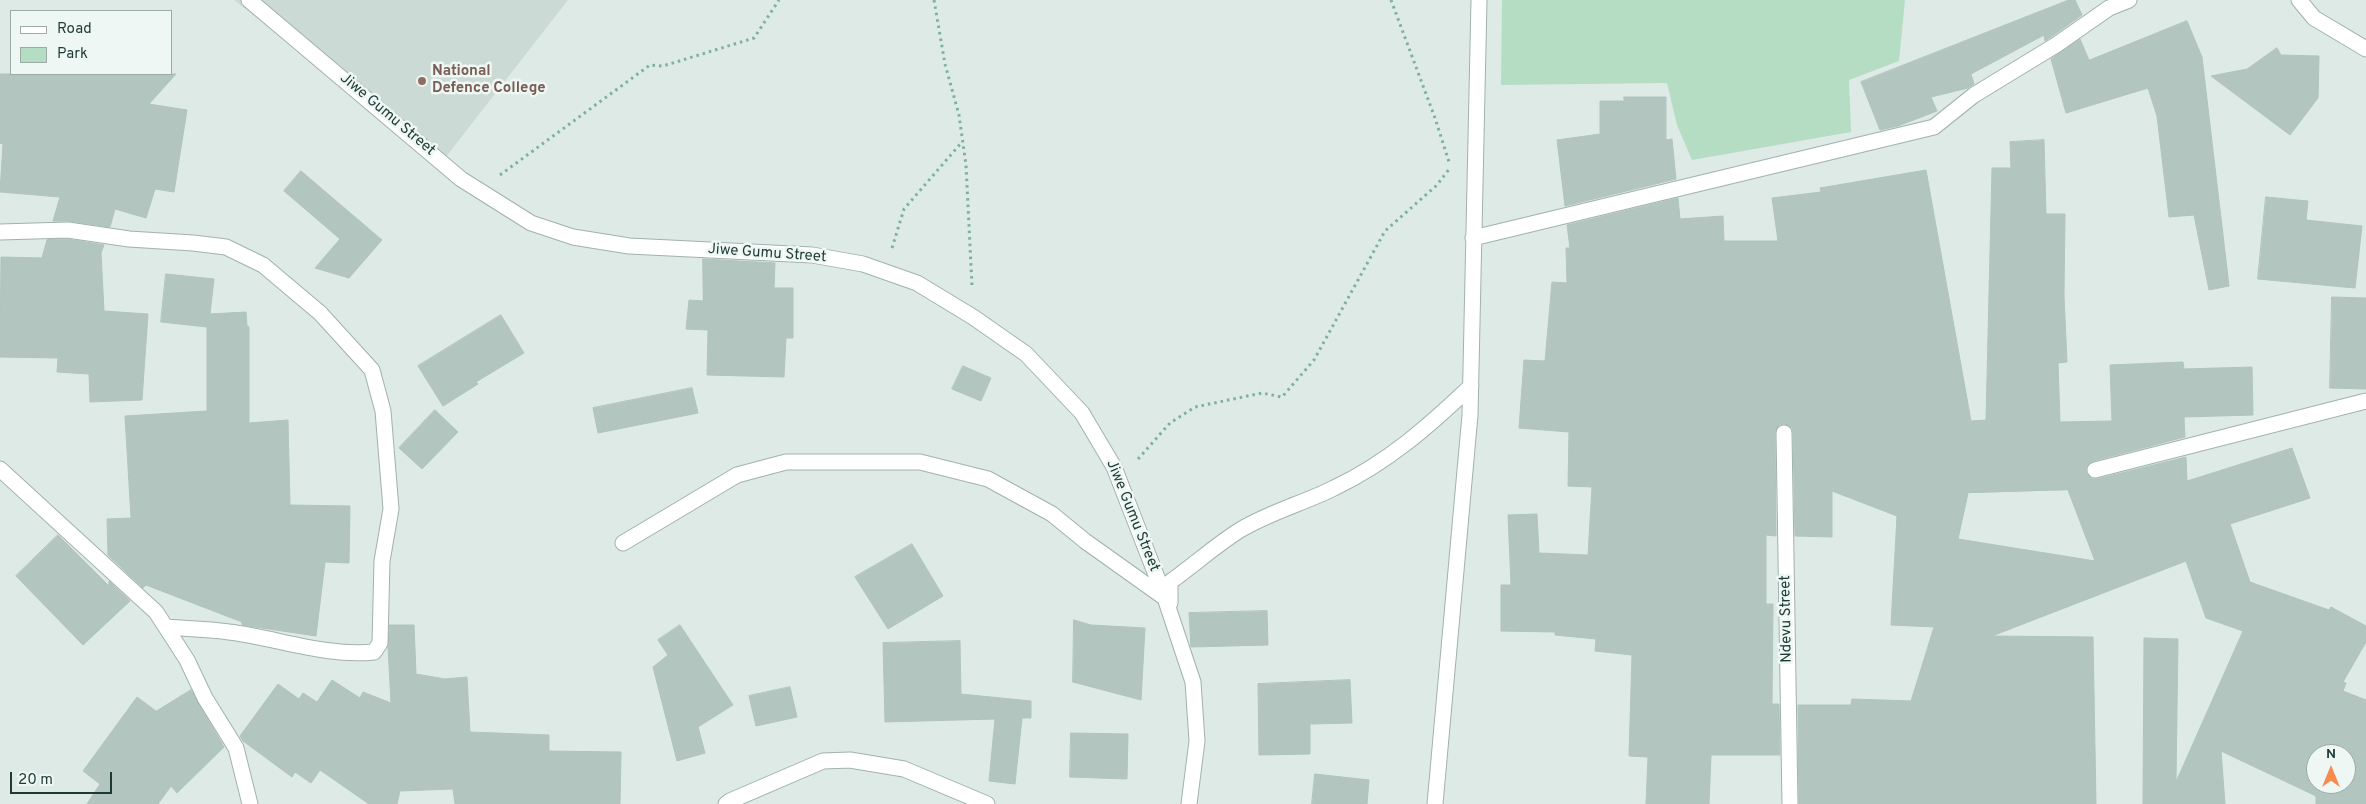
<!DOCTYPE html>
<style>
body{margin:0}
#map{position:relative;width:2366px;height:804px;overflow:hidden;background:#deeae6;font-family:Overpass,sans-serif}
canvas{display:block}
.legend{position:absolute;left:10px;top:10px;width:162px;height:65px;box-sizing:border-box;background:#eef7f3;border:1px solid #9baba7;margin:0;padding:6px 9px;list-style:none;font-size:15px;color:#1f3a36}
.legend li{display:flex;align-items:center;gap:10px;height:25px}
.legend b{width:25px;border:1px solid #9baba7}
.north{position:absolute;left:2306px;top:744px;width:50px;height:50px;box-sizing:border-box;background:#eef7f3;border:1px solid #9baba7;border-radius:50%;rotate:0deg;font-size:14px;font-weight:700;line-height:20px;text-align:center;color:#1f3a36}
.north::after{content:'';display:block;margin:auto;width:18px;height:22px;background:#f78b4e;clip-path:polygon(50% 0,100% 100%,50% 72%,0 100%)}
.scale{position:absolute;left:10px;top:772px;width:102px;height:22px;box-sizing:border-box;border:2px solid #1f3a36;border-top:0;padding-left:6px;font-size:15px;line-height:18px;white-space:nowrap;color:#1f3a36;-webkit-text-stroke:4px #eef7f3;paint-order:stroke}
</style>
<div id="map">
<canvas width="2366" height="804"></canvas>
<ul class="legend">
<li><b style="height:6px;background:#fff"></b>Road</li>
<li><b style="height:14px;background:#b5ddc4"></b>Park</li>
</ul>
<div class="north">N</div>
<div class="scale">20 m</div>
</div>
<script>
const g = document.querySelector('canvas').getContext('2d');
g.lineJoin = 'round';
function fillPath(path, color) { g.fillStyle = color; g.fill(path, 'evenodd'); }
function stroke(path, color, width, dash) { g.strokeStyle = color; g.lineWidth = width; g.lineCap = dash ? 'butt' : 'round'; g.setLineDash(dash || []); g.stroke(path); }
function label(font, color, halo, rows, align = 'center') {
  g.font = font + ' Overpass,sans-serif'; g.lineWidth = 5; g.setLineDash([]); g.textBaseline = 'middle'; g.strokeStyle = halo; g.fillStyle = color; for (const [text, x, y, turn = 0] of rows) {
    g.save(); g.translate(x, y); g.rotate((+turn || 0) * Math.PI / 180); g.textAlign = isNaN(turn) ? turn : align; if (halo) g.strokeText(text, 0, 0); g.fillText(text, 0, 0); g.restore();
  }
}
const built = new Path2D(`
 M 234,0 L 568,0 L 442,162 Z`);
const green = new Path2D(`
 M 1502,0 L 1905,0 L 1899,61 L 1849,80 L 1851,132 L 1692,160 L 1677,125 L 1667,83 L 1501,85 Z`);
const building = new Path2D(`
 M 2069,0 L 2075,0 L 2082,15 L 2051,37 L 2045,41 L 2044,35 L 1971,74 L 1974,84 L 1968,88 L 1931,97 L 1937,111 L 1898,126 L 1880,130 L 1861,82 Z
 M 2187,21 L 2202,57 L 2229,286 L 2209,290 L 2194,215 L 2169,217 L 2157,116 L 2148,88 L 2066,113 L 2051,59 L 2080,39 L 2089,60 Z
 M 2277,48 L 2281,55 L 2319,56 L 2318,98 L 2290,135 L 2211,76 L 2247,69 Z
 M 0,74 L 176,74 L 149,104 L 187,110 L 174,192 L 155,189 L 146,218 L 115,209 L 110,227 L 69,221 L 53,221 L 60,197 L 0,192 L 3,144 L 0,143 Z
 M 1624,97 L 1666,97 L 1666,140 L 1672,139 L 1676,179 L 1565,206 L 1557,140 L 1600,134 L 1600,101 L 1624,101 Z
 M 2044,140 L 2046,214 L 2065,214 L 2064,296 L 2067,362 L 2058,363 L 2060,422 L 2112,421 L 2110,365 L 2183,362 L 2184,369 L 2252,367 L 2253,415 L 2184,417 L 2185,437 L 2093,461 L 2086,467 L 2086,473 L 2092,479 L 2097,479 L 2186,457 L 2187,481 L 2292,448 L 2310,498 L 2230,524 L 2250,582 L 2329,610 L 2331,607 L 2366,626 L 2366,642 L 2343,682 L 2346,683 L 2343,691 L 2366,700 L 2366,804 L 2316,804 L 2316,796 L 2221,751 L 2225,804 L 2143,804 L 2144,638 L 2178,639 L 2176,782 L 2243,631 L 2206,618 L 2186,561 L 1992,636 L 2093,637 L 2096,804 L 1799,804 L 1798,705 L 1851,705 L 1852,699 L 1911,701 L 1934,627 L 1891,625 L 1897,516 L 1832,491 L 1832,537 L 1795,536 L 1793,433 L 1792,428 L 1784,424 L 1779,425 L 1775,433 L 1776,536 L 1766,535 L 1766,604 L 1773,604 L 1772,704 L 1779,704 L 1780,755 L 1711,755 L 1709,804 L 1646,804 L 1648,757 L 1629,756 L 1632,655 L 1595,651 L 1596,639 L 1555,635 L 1555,632 L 1501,631 L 1501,585 L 1511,585 L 1508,515 L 1537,514 L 1539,553 L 1588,555 L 1592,487 L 1568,486 L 1569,432 L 1519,428 L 1524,360 L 1545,361 L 1552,282 L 1567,283 L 1566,248 L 1570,248 L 1567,225 L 1678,198 L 1680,219 L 1723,216 L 1724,241 L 1778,241 L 1772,198 L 1821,192 L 1820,188 L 1926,170 L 1971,421 L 1986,420 L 1992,168 L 2011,168 L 2010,142 ZM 2068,490 L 2095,561 L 1958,539 L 1968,493 ZM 2316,754 L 2346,754 L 2346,784 L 2316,784 Z
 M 301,171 L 382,240 L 349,278 L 315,268 L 340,239 L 284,191 Z
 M 2266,197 L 2308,201 L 2306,220 L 2362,226 L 2355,288 L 2258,279 Z
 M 67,239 L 104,245 L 101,253 L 104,311 L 148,314 L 142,400 L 90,402 L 89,374 L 57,372 L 58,358 L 0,357 L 1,257 L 42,258 L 47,240 Z
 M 703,259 L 775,263 L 774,288 L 793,288 L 793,338 L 786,338 L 784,377 L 707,375 L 708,330 L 686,329 L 689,300 L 703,301 Z
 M 166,274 L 214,279 L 210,314 L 246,312 L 247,326 L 249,327 L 249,423 L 288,420 L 290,505 L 350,506 L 349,563 L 325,562 L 316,636 L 242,625 L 242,622 L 146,585 L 143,588 L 108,555 L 107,519 L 131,518 L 125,416 L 207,411 L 207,327 L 161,322 Z
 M 2332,297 L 2366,298 L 2366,389 L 2330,388 Z
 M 501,315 L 524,353 L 476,382 L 478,384 L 443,406 L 418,366 Z
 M 963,366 L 991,378 L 981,401 L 952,389 Z
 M 692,388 L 698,413 L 598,433 L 593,408 Z
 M 435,410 L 458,432 L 422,469 L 399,448 Z
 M 58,535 L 109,586 L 109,581 L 130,601 L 83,645 L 16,576 Z
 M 912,544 L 943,596 L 888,629 L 855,577 Z
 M 1267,611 L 1268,645 L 1191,647 L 1189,613 Z
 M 1074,620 L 1091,625 L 1145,628 L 1141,700 L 1073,682 Z
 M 390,625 L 414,625 L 416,674 L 445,679 L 467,677 L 470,732 L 549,735 L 549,751 L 621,752 L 620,804 L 455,804 L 453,789 L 400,791 L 397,804 L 369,804 L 320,770 L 311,783 L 295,772 L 292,777 L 243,741 L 240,736 L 278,684 L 299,699 L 303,693 L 317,702 L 332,680 L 360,698 L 363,692 L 391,703 L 388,647 Z
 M 680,625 L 733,705 L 698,727 L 705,753 L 677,761 L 653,667 L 668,655 L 658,640 Z
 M 960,641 L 961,694 L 1031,701 L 1031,718 L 1022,718 L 1015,784 L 989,781 L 995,719 L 885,722 L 883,643 Z
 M 1350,680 L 1352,723 L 1310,724 L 1310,754 L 1259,755 L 1258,684 Z
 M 790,687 L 797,717 L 756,726 L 749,696 Z
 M 191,690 L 224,747 L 177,793 L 171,786 L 158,804 L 87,804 L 100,784 L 83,771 L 137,697 L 156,711 Z
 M 1071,733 L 1128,734 L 1127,779 L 1070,777 Z
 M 1315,774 L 1369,780 L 1367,804 L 1312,804 Z`);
const path = new Path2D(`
 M 934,0 L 945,64 L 959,115 L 966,165 L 972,286
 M 1391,0 L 1435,118 L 1449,162
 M 500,175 L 650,65 L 663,66 L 754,38 L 779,0
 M 892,248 L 904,209 L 962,142
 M 1138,459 L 1170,423 L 1195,407 L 1262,393 L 1282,397 L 1314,360 L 1385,231 L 1437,185 L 1450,168`);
const street = new Path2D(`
 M 249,0 L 461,179 L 531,223 L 573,237 L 629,246 L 812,255 L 863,264 L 917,283 L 973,317 L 1026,354 L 1082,413 L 1114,467 L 1165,598 L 1193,682 L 1197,741 L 1189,804
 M 2299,0 L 2314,18 L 2366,49
 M 0,232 L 68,230 L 129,239 L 193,243 L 226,247 L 263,265 L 320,313 L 372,370 L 383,411 L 391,509 L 382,561 L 380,643 L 374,652 C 326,657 277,638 229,632 C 209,629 188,629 167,627
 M 1473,238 L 1934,127 L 1974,95 L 2056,45 L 2109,8 L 2129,0
 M 1784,433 L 1790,804
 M 0,469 L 156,612 L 187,660 L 205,698 L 236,748 L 250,804
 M 2095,470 L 2366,401
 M 623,543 L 737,475 L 786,462 L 920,462 L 988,479 L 1052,514 L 1085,541 L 1165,598
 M 1170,603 L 1170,582 C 1194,565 1216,545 1240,530 C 1270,512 1304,503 1334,488 C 1387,463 1429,426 1471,386
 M 726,804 L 730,801 L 823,761 L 850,760 L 904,769 L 987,804
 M 1435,804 L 1470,415 L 1479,0`);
const markers = [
 [422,81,5,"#8d6e63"]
];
const educationNames = [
 ["National",432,72],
 ["Defence College",432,89]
];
const streetNames = [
 ["Jiwe Gumu Street",387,115,40],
 ["Jiwe Gumu Street",767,254,4],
 ["Jiwe Gumu Street",1132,516,68],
 ["Ndevu Street",1787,619,-91]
];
fillPath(built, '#ccdad5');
fillPath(green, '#b5ddc4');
fillPath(building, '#b3c5bf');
stroke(building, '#b0c4be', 1);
stroke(street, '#a1b2ae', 17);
stroke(path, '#7dafa5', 3, [2.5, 4]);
stroke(street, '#fff', 15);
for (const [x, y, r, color] of markers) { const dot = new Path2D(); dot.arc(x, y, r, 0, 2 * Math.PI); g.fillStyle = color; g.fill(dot); stroke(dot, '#eef7f3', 2); }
label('bold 15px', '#785e54', '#eef7f3', educationNames, 'left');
label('15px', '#1f3a36', '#eef7f3', streetNames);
</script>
